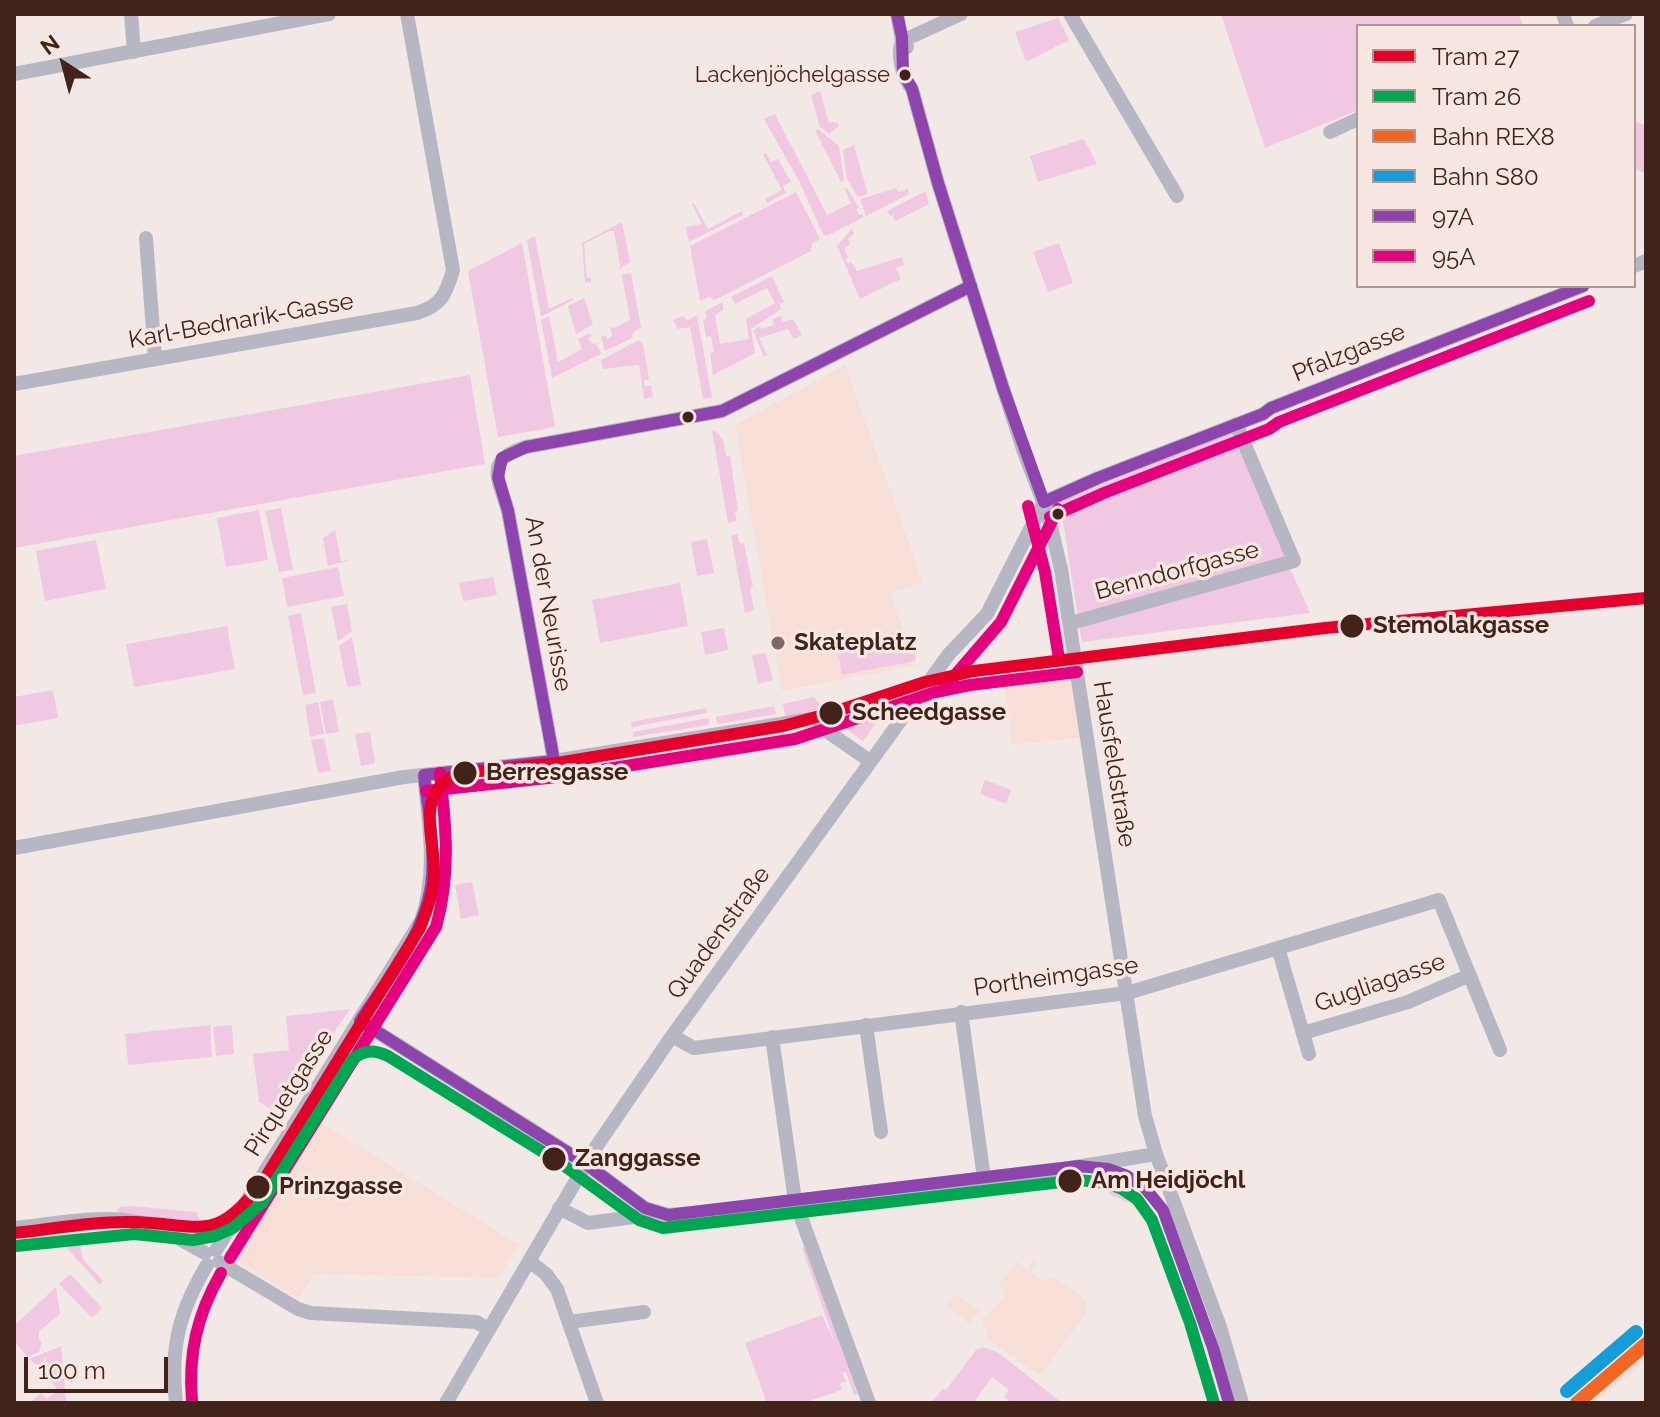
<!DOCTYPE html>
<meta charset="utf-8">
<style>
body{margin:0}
#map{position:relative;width:1660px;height:1417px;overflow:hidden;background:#f2e9e6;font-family:Raleway,sans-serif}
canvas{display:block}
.frame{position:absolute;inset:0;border:16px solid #41231a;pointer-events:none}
.legend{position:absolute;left:1356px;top:24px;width:280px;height:264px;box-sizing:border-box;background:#f7e6e1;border:2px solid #ae9891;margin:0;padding:10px 14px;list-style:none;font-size:24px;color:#41231a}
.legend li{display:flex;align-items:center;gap:16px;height:40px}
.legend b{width:40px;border:2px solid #ae9891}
.north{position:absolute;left:24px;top:24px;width:80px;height:80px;-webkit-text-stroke:6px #f7e6e1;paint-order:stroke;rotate:324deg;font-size:22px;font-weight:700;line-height:32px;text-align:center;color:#41231a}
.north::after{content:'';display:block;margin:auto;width:28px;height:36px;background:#41231a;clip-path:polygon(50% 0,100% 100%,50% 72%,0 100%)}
.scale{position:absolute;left:24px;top:1357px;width:144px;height:36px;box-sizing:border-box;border:4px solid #41231a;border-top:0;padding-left:10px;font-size:24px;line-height:28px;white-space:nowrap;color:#41231a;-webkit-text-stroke:6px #f7e6e1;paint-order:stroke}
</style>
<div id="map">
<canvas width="1660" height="1417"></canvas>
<div class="frame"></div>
<ul class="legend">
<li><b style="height:10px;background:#e4002b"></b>Tram 27</li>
<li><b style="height:10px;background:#00a651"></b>Tram 26</li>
<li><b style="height:10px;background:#f26522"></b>Bahn REX8</li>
<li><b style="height:10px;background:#159dd9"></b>Bahn S80</li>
<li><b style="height:10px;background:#8e44ad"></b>97A</li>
<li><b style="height:10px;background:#e5007d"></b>95A</li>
</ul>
<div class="north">N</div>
<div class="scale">100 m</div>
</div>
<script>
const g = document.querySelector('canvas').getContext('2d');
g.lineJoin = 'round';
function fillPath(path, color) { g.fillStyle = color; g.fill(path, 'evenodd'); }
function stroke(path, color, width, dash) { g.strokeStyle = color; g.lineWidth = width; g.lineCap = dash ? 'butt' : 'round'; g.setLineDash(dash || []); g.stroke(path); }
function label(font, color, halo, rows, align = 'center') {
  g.font = font + ' Raleway,sans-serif'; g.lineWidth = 7; g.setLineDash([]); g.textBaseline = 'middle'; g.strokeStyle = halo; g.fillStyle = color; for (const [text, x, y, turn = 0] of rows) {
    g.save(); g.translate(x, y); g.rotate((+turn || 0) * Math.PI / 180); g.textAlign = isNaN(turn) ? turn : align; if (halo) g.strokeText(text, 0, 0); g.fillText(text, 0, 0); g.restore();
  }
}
const built = new Path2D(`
 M 845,365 L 923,582 L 890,594 L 917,665 L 782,691 L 735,425 Z
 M 1073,659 L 1086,737 L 1012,745 L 1002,669 Z
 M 314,1118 L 518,1244 L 499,1278 L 314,1274 L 301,1296 L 295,1297 L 236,1260 L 233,1247 L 257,1209 L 261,1206 L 260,1205 Z
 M 1016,1261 L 1028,1270 L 1032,1261 L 1037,1263 L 1031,1272 L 1043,1281 L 1056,1278 L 1086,1300 L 1087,1312 L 1041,1374 L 1037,1374 L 1017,1360 L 1015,1355 L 1013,1357 L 986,1337 L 988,1334 L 982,1321 L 1005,1295 L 1002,1292 L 1004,1290 L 998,1286 Z
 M 956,1294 L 980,1311 L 969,1324 L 947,1306 Z
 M 1646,1335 L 1646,1361 L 1596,1403 L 1567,1403 Z`);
const green = new Path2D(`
 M 1221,14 L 1519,14 L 1523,26 L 1358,26 L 1358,110 L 1265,148 Z
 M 1058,18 L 1069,40 L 1026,62 L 1015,32 Z
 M 820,91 L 829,123 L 837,122 L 839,126 L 829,134 L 820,127 L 811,95 Z
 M 775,114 L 827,215 L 851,203 L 844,188 L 847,188 L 859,208 L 856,209 L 859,215 L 862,214 L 864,217 L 827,236 L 823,234 L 798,179 L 764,119 Z
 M 1634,120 L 1646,126 L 1646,174 L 1634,169 Z
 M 818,129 L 839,146 L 844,180 L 841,182 L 815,131 Z
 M 1084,139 L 1097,164 L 1038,182 L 1030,156 Z
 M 854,145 L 868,194 L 858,197 L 847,179 L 843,150 Z
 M 766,153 L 771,162 L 778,159 L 791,182 L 783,186 L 786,193 L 767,203 L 765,199 L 782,190 L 763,154 Z
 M 897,188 L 898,192 L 908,189 L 909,194 L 866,216 L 860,199 Z
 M 926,191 L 929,204 L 895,221 L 893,215 L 890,216 L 887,211 Z
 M 796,192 L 820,239 L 812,244 L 811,251 L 715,300 L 709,297 L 700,301 L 690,246 Z
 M 694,203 L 708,229 L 742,211 L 743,215 L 689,242 L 686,227 L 702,224 L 692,204 Z
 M 622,222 L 630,262 L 618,270 L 620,266 L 614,231 L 609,231 L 584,244 L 587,278 L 591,278 L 591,282 L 585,283 L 582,243 Z
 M 852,229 L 854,234 L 848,239 L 850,244 L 844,248 L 848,257 L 846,260 L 848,264 L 851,262 L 857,271 L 902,257 L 904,265 L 896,268 L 901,279 L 860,299 L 837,246 Z
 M 535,236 L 549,309 L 572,298 L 573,300 L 541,317 L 527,240 Z
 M 522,243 L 555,427 L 498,437 L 468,271 Z
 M 1059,243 L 1073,283 L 1048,292 L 1033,252 Z
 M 631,273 L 641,328 L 633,332 L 632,338 L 605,351 L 601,337 L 606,335 L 607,339 L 612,336 L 610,327 L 614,328 L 630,320 L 622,276 L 618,276 Z
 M 772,276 L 784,302 L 780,304 L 781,309 L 751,329 L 755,353 L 713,375 L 710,353 L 714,352 L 711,336 L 706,337 L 703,320 L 707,319 L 705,311 L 723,302 L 723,310 L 715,315 L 720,344 L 749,339 L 746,319 L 775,303 L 767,288 L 735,304 L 731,297 Z
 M 584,298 L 593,324 L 576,334 L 568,306 Z
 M 697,315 L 712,398 L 703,399 L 690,327 L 678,329 L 673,320 L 682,316 L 688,320 Z
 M 781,315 L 783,322 L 793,319 L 802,335 L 794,339 L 788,329 L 759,338 L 767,355 L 764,357 L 753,330 L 760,326 L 761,329 L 774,325 L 772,320 Z
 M 549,316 L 558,362 L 582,349 L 578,339 L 590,333 L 592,336 L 588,338 L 592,344 L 596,343 L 601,354 L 552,378 L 541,320 Z
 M 639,340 L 643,344 L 649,379 L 644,381 L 645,386 L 651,386 L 653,397 L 644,399 L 639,365 L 603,369 L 601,360 Z
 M 470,375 L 485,464 L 14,548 L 14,456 Z
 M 712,431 L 715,431 L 723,440 L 726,456 L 730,456 L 738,511 L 735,512 L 737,521 L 728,523 Z
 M 1232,432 L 1287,557 L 1078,618 L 1060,502 Z
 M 281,508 L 293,570 L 279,572 L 265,511 Z
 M 259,510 L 268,560 L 226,567 L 217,518 Z
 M 335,530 L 341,561 L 351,560 L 328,566 L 323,538 Z
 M 737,534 L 740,544 L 744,543 L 753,587 L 750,588 L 754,610 L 745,613 L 731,536 Z
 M 707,539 L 714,573 L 697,576 L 691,542 Z
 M 96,540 L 106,589 L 45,601 L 36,551 Z
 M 338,567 L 344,596 L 287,607 L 282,578 Z
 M 1290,568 L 1310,613 L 1082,642 L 1079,624 Z
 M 493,577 L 497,595 L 463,601 L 459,583 Z
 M 680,583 L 688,626 L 600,643 L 592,600 Z
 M 347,604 L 352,631 L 338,641 L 331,607 Z
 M 301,613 L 316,693 L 303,695 L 288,616 Z
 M 227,626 L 235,669 L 134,687 L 126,644 Z
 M 724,628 L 728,650 L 705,655 L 701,632 Z
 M 904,631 L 910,653 L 916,655 L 915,661 L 842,675 L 836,643 Z
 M 352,637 L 361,685 L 347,687 L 339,646 Z
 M 766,653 L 773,680 L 758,684 L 752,655 Z
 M 53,690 L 58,718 L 14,726 L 14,697 Z
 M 814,697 L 824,708 L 786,718 L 783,704 Z
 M 333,699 L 339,732 L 326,734 L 320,702 Z
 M 318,702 L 324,734 L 310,737 L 305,705 Z
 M 774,706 L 776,714 L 717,724 L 716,717 Z
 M 877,706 L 885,711 L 863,741 L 844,727 L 841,718 Z
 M 706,708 L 707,713 L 632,727 L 631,722 Z
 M 708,718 L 709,725 L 633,737 L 633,732 Z
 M 370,732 L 375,763 L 361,766 L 355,734 Z
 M 324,738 L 331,771 L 318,773 L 311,740 Z
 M 985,780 L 1011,790 L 1006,804 L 980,794 Z
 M 472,882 L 479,915 L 461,919 L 455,885 Z
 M 350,1009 L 278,1114 L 259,1102 L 253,1054 L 289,1050 L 286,1016 Z
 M 210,1025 L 212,1057 L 128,1065 L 125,1034 Z
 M 232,1025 L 234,1054 L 216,1056 L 213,1027 Z
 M 1102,1178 L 1131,1190 L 1152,1211 L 1150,1212 L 1109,1194 Z
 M 132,1206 L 196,1212 L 200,1220 L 114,1216 L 119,1207 Z
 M 78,1234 L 83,1259 L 103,1281 L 100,1285 L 63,1244 L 59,1242 L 47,1250 L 60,1236 Z
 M 806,1247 L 858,1394 L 854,1395 L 846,1372 L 842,1373 L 846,1381 L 840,1384 L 842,1390 L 803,1403 L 767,1403 L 745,1343 L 822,1315 L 836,1346 L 802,1248 Z
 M 70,1274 L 102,1308 L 92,1318 L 59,1284 Z
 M 56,1287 L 60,1314 L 39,1331 L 39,1338 L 42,1343 L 39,1352 L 27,1357 L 14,1341 L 14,1326 Z
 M 61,1346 L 66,1403 L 30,1403 L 41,1393 L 47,1399 L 58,1390 L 44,1372 L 29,1359 Z
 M 983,1347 L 999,1353 L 1062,1403 L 1007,1403 L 1009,1400 L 1004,1397 L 1009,1390 L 992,1377 L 973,1403 L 931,1403 L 943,1389 L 946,1390 L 976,1350 Z`);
const minor = new Path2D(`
 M 131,14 L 134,52
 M 897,14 L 902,41 L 907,47
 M 1070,14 L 1177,196
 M 1563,14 L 1567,26
 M 1595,26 L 1626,14
 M 902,41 L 961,14
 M 902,42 C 896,54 903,79 912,89 L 938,183 L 1003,388 L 1024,452 L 1048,515 L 1061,569 L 1145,1116 L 1156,1154 L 1220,1327 L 1242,1403
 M 14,74 L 329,14
 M 1330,132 L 1358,119
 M 146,238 L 155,357
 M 1634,266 L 1646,261
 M 14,384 L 417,313 C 442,305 446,294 453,270 L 407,14
 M 1044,502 L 1098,478 L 1263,414 L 1271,408 L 1583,286
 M 1071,623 L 1294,561 L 1236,424
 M 554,761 L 508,511 C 498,477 484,460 526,447 L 722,411 L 971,286
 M 14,848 L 404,777 L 554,761 L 817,718 L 828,732 L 870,761
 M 1278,948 L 1309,1054
 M 961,1012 L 984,1178
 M 360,1021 L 586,1164 L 645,1208 L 668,1215 L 692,1213 L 1070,1168 L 1156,1154
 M 866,1025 L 881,1132
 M 1303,1033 L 1408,1002 L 1470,975
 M 672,1036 L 694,1048 L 1127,993 L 1439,900 L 1500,1050
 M 772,1037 L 795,1201 L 869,1403
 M 559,1208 L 588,1223 L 634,1217 L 651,1211
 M 14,1228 C 53,1224 99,1214 137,1222 C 161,1226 184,1242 205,1253
 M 216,1250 L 421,921 C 438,873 429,825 424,775
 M 529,1261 L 546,1274 L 557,1289 L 597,1403
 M 219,1262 L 298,1309 L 311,1313 L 476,1322 L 489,1329
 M 569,1322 L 644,1312
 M 176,1403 C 170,1347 179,1312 207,1265
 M 446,1403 L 594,1150 L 672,1036 L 911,706 L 949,654 L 987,614 L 1044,502`);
const tram = new Path2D(`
 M 378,989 C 364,1013 373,1033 396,1046`);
const bus1 = new Path2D(`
 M 897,14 L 902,37 L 903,72 L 912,89 L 938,183 L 1003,388 L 1044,502
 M 502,458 L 526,447 L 722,411 L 971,286
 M 502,458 L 498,477 L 508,511 L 554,761
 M 1044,502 L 1098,478 L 1263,414 L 1271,408 L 1583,286
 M 424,775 L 554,761
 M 360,1021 L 586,1164 L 645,1208 L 668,1215 L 1079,1166 L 1108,1169 L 1127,1176 L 1145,1188 L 1163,1210 L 1213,1348 L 1229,1403
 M 360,1021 C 388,979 423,937 431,886 C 436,849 428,811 424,775`);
const bus2 = new Path2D(`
 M 1028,506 L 1045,572 L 1059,659
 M 1050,517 L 1104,493 L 1269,429 L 1279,422 L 1589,301
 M 944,688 L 1001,622 L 1058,509
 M 426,791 L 557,777 L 795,739 L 936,692 L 970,685 L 1077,672
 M 230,1258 L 436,927 C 451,875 446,826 440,773
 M 192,1402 C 188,1353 197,1315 221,1273`);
const rail1 = new Path2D(`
 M 1577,1403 L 1646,1344`);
const rail2 = new Path2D(`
 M 1567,1391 L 1636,1332`);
const tram1 = new Path2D(`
 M 14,1233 C 53,1229 94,1221 133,1222 C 203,1224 215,1245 264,1180 L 420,928 C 427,910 434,892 434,872 C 434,833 414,790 461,773 L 557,763 L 783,726 L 831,713 L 925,682 L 974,671 L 1325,628 L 1646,598`);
const tram2 = new Path2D(`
 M 16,1246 L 134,1234 L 193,1240 L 215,1236 L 233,1228 L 262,1203 L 353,1059 C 365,1049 375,1050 388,1056 L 559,1162 L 639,1220 L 663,1228 L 1079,1180 L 1106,1183 L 1122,1189 L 1137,1199 L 1152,1220 L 1190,1323 L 1214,1403`);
const markers = [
 [905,75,7,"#41231a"],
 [688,417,7,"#41231a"],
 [1058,514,7,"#41231a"],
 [1352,626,13,"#41231a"],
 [778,643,8,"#7f6861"],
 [831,713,13,"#41231a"],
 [465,773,13,"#41231a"],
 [554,1159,13,"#41231a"],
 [1070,1181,13,"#41231a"],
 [258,1187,13,"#41231a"]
];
const busNames = [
 ["Lackenjöchelgasse",890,75]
];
const streetNames = [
 ["Karl-Bednarik-Gasse",241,321,-10],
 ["Pfalzgasse",1349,353,-22],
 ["Benndorfgasse",1177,571,-15],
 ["An der Neurisse",548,604,80],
 ["Hausfeldstraße",1114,764,81],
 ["Quadenstraße",719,933,-54],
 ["Portheimgasse",1056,977,-8],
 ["Gugliagasse",1380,983,-19],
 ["Pirquetgasse",289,1093,-58]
];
const stopNames = [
 ["Stemolakgasse",1373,626],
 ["Scheedgasse",852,713],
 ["Berresgasse",486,773],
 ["Zanggasse",575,1159],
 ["Am Heidjöchl",1091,1181],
 ["Prinzgasse",279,1187]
];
const poiNames = [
 ["Skateplatz",794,643]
];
fillPath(built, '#f7dfd8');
fillPath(green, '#f1c8e2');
stroke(minor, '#b6b7c2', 14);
stroke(tram, '#aea9ac', 2);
stroke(bus1, '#8e44ad', 12);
stroke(bus2, '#e5007d', 12);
stroke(rail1, '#f26522', 14);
stroke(rail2, '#159dd9', 14);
stroke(tram1, '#e4002b', 12);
stroke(tram2, '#00a651', 12);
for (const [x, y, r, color] of markers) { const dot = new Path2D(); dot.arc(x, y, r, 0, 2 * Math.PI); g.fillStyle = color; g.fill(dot); stroke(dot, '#f7e6e1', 3); }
label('22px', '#41231a', '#f7e6e1', busNames, 'right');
label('24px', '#41231a', '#f7e6e1', streetNames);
label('bold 24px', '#41231a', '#f7e6e1', stopNames, 'left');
label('bold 24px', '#41231a', '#f7e6e1', poiNames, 'left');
</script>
